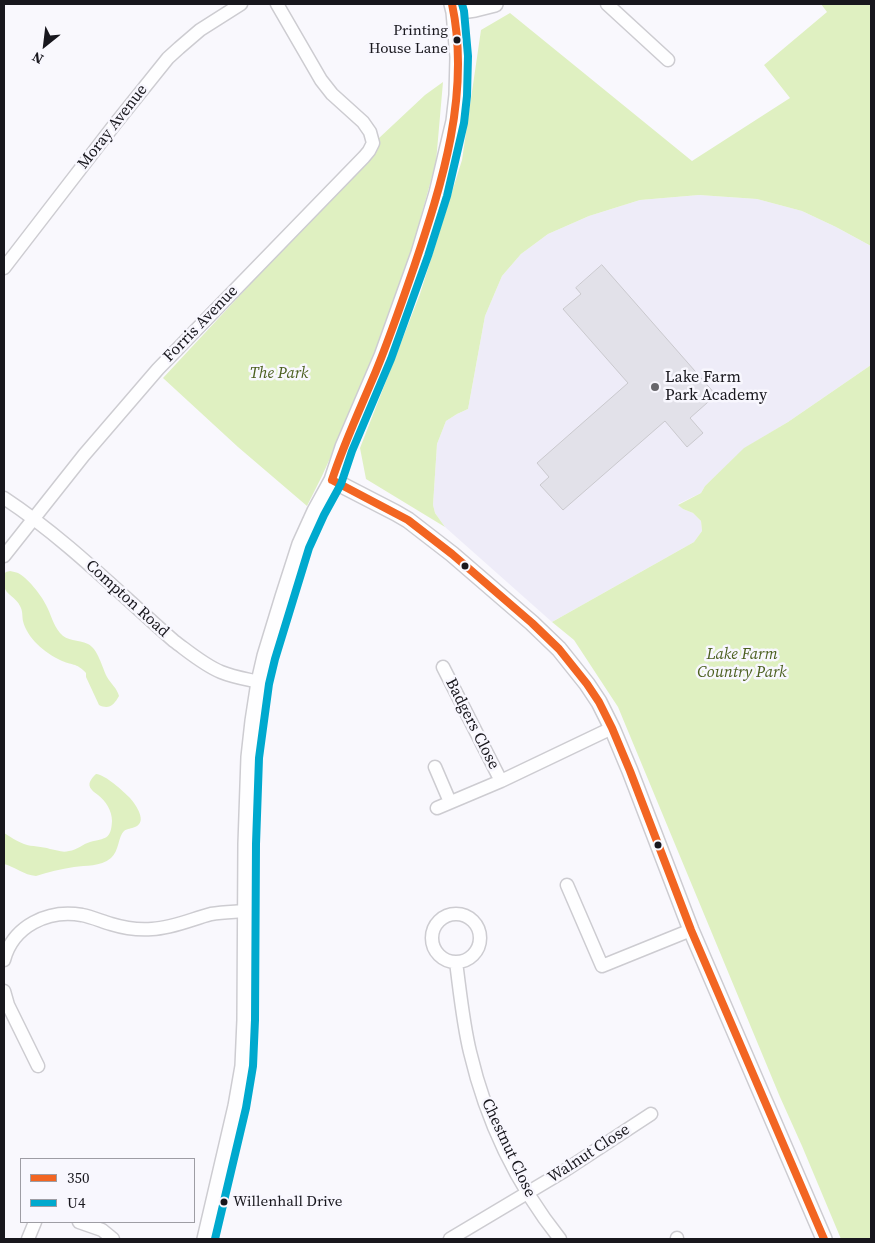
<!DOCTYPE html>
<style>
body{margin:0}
#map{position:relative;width:875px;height:1243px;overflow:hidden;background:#f9f8fd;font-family:"Source Serif 4",serif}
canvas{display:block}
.frame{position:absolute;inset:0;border:5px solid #18171d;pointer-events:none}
.legend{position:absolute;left:20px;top:1158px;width:175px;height:65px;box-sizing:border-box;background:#f8f7fe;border:1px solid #9e9da4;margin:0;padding:6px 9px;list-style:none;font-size:15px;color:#18171d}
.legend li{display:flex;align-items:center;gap:10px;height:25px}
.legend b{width:25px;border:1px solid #9e9da4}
.north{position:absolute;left:20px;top:20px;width:50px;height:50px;-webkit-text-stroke:4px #f8f7fe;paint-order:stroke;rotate:209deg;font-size:14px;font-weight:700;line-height:20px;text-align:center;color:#18171d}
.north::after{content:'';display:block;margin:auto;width:18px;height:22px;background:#18171d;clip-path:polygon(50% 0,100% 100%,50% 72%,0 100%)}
</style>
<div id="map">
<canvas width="875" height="1243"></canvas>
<div class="frame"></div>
<ul class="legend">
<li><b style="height:6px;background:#f26522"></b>350</li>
<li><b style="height:6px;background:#00a9ce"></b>U4</li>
</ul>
<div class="north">N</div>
</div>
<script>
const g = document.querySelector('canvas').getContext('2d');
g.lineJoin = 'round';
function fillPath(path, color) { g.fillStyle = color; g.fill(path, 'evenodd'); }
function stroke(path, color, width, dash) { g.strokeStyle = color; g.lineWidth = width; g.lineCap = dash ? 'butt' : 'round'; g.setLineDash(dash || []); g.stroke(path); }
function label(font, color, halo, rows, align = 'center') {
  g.font = font + ' "Source Serif 4",serif'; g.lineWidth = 5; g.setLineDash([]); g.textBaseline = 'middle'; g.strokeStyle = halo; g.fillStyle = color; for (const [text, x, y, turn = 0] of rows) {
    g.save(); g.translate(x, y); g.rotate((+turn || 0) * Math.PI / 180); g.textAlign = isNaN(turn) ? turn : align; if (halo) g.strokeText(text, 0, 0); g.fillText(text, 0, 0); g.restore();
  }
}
const built = new Path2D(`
 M 699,195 L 757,199 L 802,211 L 836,227 L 871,246 L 871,365 L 788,422 L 745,448 L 705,486 L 701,493 L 678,504 L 683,509 L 693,513 L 701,521 L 702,531 L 694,542 L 552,622 L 445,527 L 435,513 L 433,505 L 437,444 L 446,421 L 457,414 L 468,409 L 485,316 L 502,276 L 521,254 L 548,234 L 589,216 L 640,200 Z`);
const green = new Path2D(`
 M 821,4 L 871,4 L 871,246 L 836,227 L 802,211 L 757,199 L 699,195 L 640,200 L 589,216 L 548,234 L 521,254 L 502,276 L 485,316 L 468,409 L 457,414 L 446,421 L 437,444 L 433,505 L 435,513 L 445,527 L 366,479 L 360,448 L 420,294 L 462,160 L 481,30 L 510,13 L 692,161 L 790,98 L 764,65 L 827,12 Z
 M 443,82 L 436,162 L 408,264 L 355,403 L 322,476 L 307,506 L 238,447 L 163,378 L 376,149 L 378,139 L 425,95 Z
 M 871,365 L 871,1239 L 841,1239 L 802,1146 L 780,1097 L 618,707 L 574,640 L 552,622 L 694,542 L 702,531 L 701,521 L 693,513 L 683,509 L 678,505 L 701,493 L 705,486 L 744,448 L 788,422 Z
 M 10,571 C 13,572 16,572 18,573 C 27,577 42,596 46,605 C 51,614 53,625 60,633 C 67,642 78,639 88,644 C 98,649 102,667 107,677 C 111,684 117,688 119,696 C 114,705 109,710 99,705 L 86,677 L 86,673 C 76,662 72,666 60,660 C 45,653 27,638 23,621 C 22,616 23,611 20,606 C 17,598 5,594 4,586 C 3,582 4,578 4,574 L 6,572 Z
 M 96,774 C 106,775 123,791 130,798 C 136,805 148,822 135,827 C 131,829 128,828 124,831 C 118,837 119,851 111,858 C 100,867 86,865 74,867 C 61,869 48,872 36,876 C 24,875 15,867 4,864 L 4,833 C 11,837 16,841 24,844 C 32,847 42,846 50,849 C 57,850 62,853 69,851 C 77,850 83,844 90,842 C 105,838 111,840 112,821 C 112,811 106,801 98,795 C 96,793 93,792 92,790 C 86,784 92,778 96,774 Z`);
const building = new Path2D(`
 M 602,265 L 716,395 L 690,418 L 703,433 L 687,447 L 665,421 L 563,510 L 540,485 L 549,477 L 537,463 L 628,383 L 563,309 L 581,294 L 576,288 Z`);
const minor = new Path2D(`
 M 607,4 L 668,60
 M 4,268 L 115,124 L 168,58 L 179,48 L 200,30 L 241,4
 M 4,498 C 66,539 118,592 174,641 C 189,652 204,665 221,672 C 233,677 246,679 259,682
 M 4,556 L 84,455 L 158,369 L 364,157 L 369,151 L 373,143 L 370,132 L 363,122 L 332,94 L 321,80 L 277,4
 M 443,667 L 501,781
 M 435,767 L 450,802
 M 437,808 L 501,781 L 612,728
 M 567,885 L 602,966 L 691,930
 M432 938a24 24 0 1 1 48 0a24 24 0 1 1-48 0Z
 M 4,960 C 13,926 48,909 82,915 C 92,917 101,921 111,924 C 124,928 139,930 152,929 C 173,928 192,919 211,914 C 223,912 234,912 246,911
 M 456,962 C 460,992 463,1023 470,1052 C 486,1120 517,1185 560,1239
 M 4,991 L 8,1005 L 38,1066
 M 79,1222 L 102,1230 L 113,1239
 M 677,1238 L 677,1239
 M 28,1239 L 35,1222
 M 450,1239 L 564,1171 L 651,1114`);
const tertiary = new Path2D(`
 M 454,12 L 475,9 L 495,4
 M 332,480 L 396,513 L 408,520 L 452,554 L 532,623 L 559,649 L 587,684 L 599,702 L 612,728 L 630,771 L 691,930 L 824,1239
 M 205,1239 L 236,1106 L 243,1066 L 245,1020 L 246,844 L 249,757 L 253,721 L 259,682 L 265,656 L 283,597 L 300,544 L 315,511 L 332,480 L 343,447 L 382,356 L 419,253 L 437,193 L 454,121 L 457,95 L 458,57 L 454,12 L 452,4`);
const bus1 = new Path2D(`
 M 332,480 L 408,520 L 452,554 L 532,623 L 559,649 L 587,684 L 599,702 L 612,728 L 630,771 L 691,930 L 824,1239
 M 332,480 C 344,443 361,407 376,371 C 390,337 402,302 414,267 C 442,184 471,93 452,4`);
const bus2 = new Path2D(`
 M 215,1239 L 246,1108 L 253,1066 L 255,1020 L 256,844 L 259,758 L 269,684 L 275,659 L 309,548 L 324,515 L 341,484 L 352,451 L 391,359 L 428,256 L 447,196 L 464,123 L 467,96 L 468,56 L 464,11 L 462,4`);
const markers = [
 [457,40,4.5,"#18171d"],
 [655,387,5,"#67666b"],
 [465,566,4.5,"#18171d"],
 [658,845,4.5,"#18171d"],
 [224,1202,4.5,"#18171d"]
];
const busNames = [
 ["Printing",448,31],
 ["House Lane",448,49],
 ["Willenhall Drive",233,1202,"left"]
];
const streetNames = [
 ["Moray Avenue",113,127,-52],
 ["Forris Avenue",201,324,-46],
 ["Compton Road",127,599,42],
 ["Badgers Close",472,724,63],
 ["Chestnut Close",508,1148,65],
 ["Walnut Close",589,1154,-33]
];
const parkNames = [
 ["The Park",279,374],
 ["Lake Farm",742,655],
 ["Country Park",742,673]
];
const poiNames = [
 ["Lake Farm",665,378],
 ["Park Academy",665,396]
];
fillPath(built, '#eeecf8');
fillPath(green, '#dff0c1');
fillPath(building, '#e2e1e9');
stroke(building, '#cac9ce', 1);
stroke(minor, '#cdccd1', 15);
stroke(tertiary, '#cdccd1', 18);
stroke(minor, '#fefeff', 12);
stroke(tertiary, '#fefeff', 15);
stroke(bus1, '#f26522', 8);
stroke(bus2, '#00a9ce', 8);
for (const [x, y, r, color] of markers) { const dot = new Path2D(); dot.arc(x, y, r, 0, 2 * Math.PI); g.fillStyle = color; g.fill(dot); stroke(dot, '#f8f7fe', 2); }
label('15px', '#18171d', '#f8f7fe', busNames, 'right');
label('16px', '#18171d', '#f8f7fe', streetNames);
label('italic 16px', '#4b5f1f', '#f8f7fe', parkNames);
label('16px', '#18171d', '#f8f7fe', poiNames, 'left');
</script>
